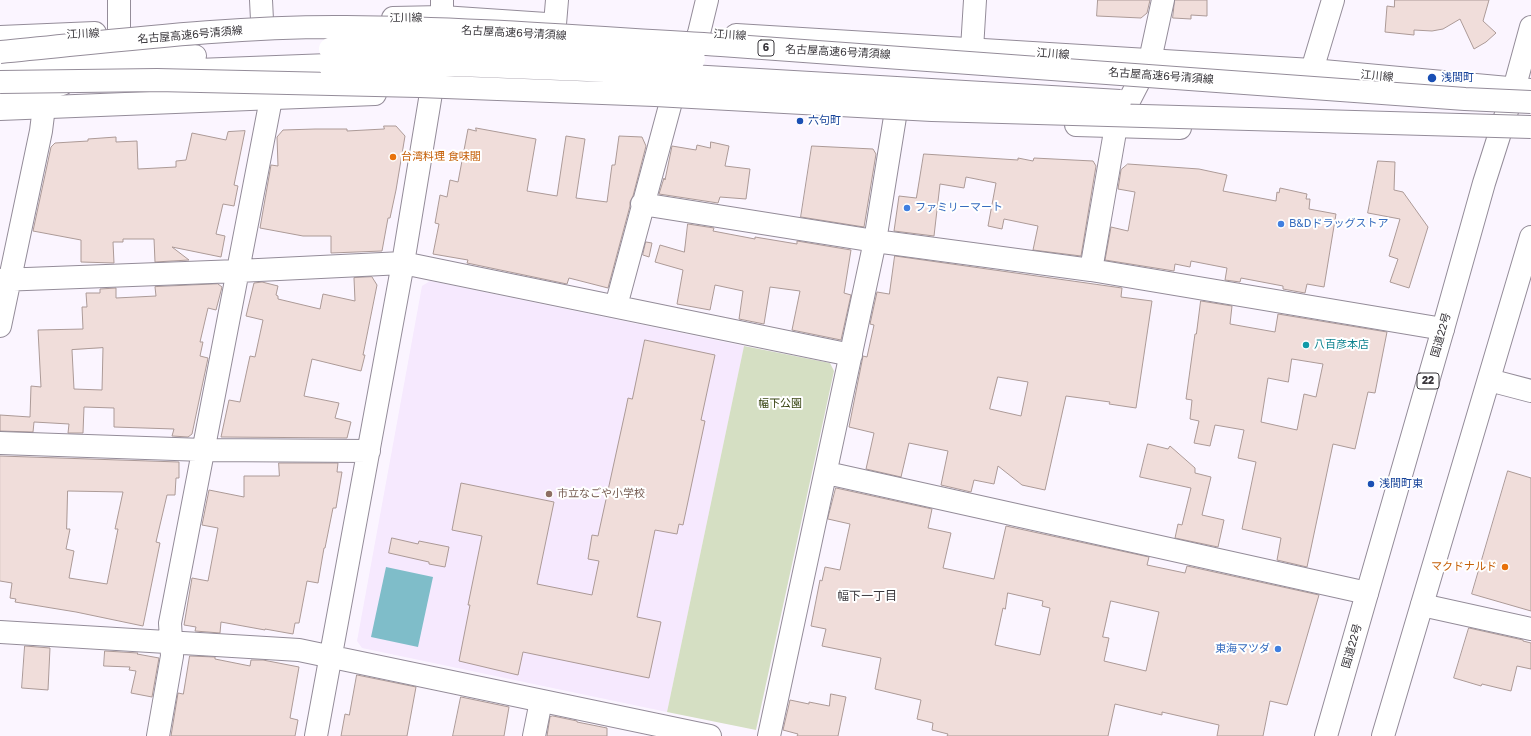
<!DOCTYPE html>
<meta charset="utf-8">
<style>
body{margin:0}
canvas{display:block;background:#fbf5ff}
</style>
<canvas width="1531" height="736"></canvas>
<script>
const g = document.querySelector('canvas').getContext('2d');
g.lineJoin = 'round';
function fillPath(path, color) { g.fillStyle = color; g.fill(path, 'evenodd'); }
function stroke(path, color, width, dash) { g.strokeStyle = color; g.lineWidth = width; g.lineCap = dash ? 'butt' : 'round'; g.setLineDash(dash || []); g.stroke(path); }
function label(font, color, halo, rows, align = 'center') {
  g.font = font + ' "Golos Text","Noto Sans JP",sans-serif'; g.lineWidth = 4; g.setLineDash([]); g.textBaseline = 'middle'; g.strokeStyle = halo; g.fillStyle = color; for (const [text, x, y, turn = 0] of rows) {
    g.save(); g.translate(x, y); g.rotate((+turn || 0) * Math.PI / 180); g.textAlign = isNaN(turn) ? turn : align; if (halo) g.strokeText(text, 0, 0); g.fillText(text, 0, 0); g.restore();
  }
}
const built = new Path2D(`
 M 430,281 L 744,346 L 667,712 L 362,648 L 357,641 L 422,286 Z`);
const green = new Path2D(`
 M 744,346 L 830,363 L 834,371 L 756,730 L 667,712 Z`);
const water = new Path2D(`
 M 386,567 L 433,577 L 418,647 L 371,637 Z`);
const building = new Path2D(`
 M 1098,0 L 1150,0 L 1147,13 L 1141,18 L 1097,16 Z
 M 1175,0 L 1207,0 L 1207,16 L 1191,15 L 1191,19 L 1173,18 Z
 M 1395,0 L 1489,0 L 1483,21 L 1496,33 L 1486,42 L 1474,49 L 1460,19 L 1443,29 L 1432,31 L 1414,30 L 1414,35 L 1385,32 L 1387,6 L 1394,7 Z
 M 384,126 L 396,126 L 405,136 L 396,190 L 390,218 L 388,218 L 382,251 L 331,253 L 331,236 L 303,236 L 260,228 L 271,165 L 278,166 L 277,137 L 283,130 L 315,129 L 347,129 L 347,131 L 384,129 Z
 M 476,128 L 536,139 L 527,191 L 557,196 L 566,136 L 585,139 L 576,198 L 607,202 L 612,165 L 615,165 L 619,136 L 642,137 L 646,146 L 633,196 L 630,202 L 630,206 L 608,288 L 569,278 L 567,284 L 467,263 L 468,260 L 433,254 L 439,224 L 435,223 L 440,195 L 447,197 L 450,180 L 458,182 L 468,129 L 476,131 Z
 M 245,131 L 234,185 L 238,186 L 234,206 L 223,204 L 216,234 L 225,236 L 221,257 L 172,247 L 189,260 L 155,262 L 154,239 L 123,239 L 123,242 L 113,242 L 114,263 L 81,262 L 81,240 L 33,231 L 51,147 L 55,143 L 88,141 L 88,139 L 116,137 L 116,142 L 137,141 L 138,169 L 176,167 L 176,161 L 186,160 L 192,133 L 226,140 L 228,132 Z
 M 711,142 L 729,146 L 725,166 L 750,169 L 746,199 L 720,197 L 718,203 L 659,194 L 664,178 L 665,180 L 672,146 L 696,150 L 697,145 L 710,148 Z
 M 812,146 L 873,149 L 876,154 L 864,227 L 801,217 Z
 M 924,154 L 1018,160 L 1018,158 L 1033,161 L 1034,158 L 1093,161 L 1096,166 L 1081,256 L 1033,250 L 1038,226 L 1004,219 L 1002,229 L 988,226 L 996,183 L 966,177 L 964,188 L 940,184 L 934,236 L 894,231 L 899,196 L 916,198 Z
 M 1378,161 L 1395,162 L 1394,190 L 1403,192 L 1428,227 L 1409,288 L 1390,282 L 1398,259 L 1389,256 L 1400,219 L 1368,213 Z
 M 1128,164 L 1199,169 L 1227,175 L 1223,191 L 1276,201 L 1277,192 L 1279,193 L 1280,188 L 1307,194 L 1306,199 L 1310,199 L 1309,209 L 1336,214 L 1324,287 L 1307,284 L 1305,293 L 1283,289 L 1283,286 L 1241,278 L 1240,282 L 1225,280 L 1227,268 L 1191,261 L 1190,267 L 1175,264 L 1174,271 L 1105,260 L 1111,227 L 1128,231 L 1135,192 L 1118,189 L 1121,170 Z
 M 688,224 L 714,228 L 713,231 L 755,239 L 755,237 L 797,244 L 797,241 L 851,250 L 844,293 L 851,295 L 841,340 L 792,330 L 800,291 L 770,287 L 764,324 L 739,319 L 743,291 L 715,285 L 710,310 L 677,304 L 683,270 L 655,262 L 660,245 L 684,252 Z
 M 646,242 L 652,243 L 649,257 L 643,255 Z
 M 895,256 L 1122,288 L 1121,297 L 1152,301 L 1136,408 L 1109,404 L 1110,402 L 1066,396 L 1045,490 L 1022,485 L 998,466 L 994,484 L 974,480 L 971,492 L 941,485 L 948,451 L 909,443 L 901,477 L 866,469 L 874,433 L 849,427 L 863,356 L 867,357 L 874,325 L 870,324 L 877,292 L 889,294 ZM 998,377 L 1028,382 L 1021,416 L 990,409 Z
 M 372,277 L 377,285 L 363,355 L 365,355 L 361,371 L 312,359 L 304,396 L 339,403 L 335,418 L 351,422 L 347,438 L 221,437 L 229,400 L 240,402 L 250,356 L 255,357 L 263,320 L 246,316 L 254,283 L 262,282 L 278,286 L 276,295 L 278,296 L 278,299 L 320,309 L 323,294 L 355,301 L 354,278 Z
 M 218,284 L 222,287 L 216,310 L 208,308 L 200,342 L 203,342 L 200,356 L 208,358 L 192,434 L 188,437 L 172,436 L 174,429 L 114,427 L 114,408 L 84,407 L 83,433 L 68,433 L 69,424 L 34,422 L 33,432 L 0,431 L 0,415 L 30,417 L 31,386 L 41,387 L 38,330 L 83,329 L 82,307 L 87,307 L 86,293 L 100,293 L 100,289 L 116,288 L 116,298 L 156,296 L 155,287 ZM 103,348 L 102,390 L 74,389 L 72,350 Z
 M 1201,301 L 1232,306 L 1230,324 L 1275,332 L 1278,314 L 1387,332 L 1375,393 L 1368,392 L 1355,449 L 1333,444 L 1307,567 L 1277,560 L 1281,538 L 1242,529 L 1256,462 L 1238,458 L 1244,430 L 1215,425 L 1210,446 L 1194,443 L 1199,421 L 1190,419 L 1192,400 L 1186,399 L 1195,334 L 1196,334 ZM 1292,359 L 1323,364 L 1316,397 L 1304,394 L 1297,430 L 1261,422 L 1268,378 L 1288,382 Z
 M 645,340 L 715,355 L 701,420 L 705,421 L 683,525 L 679,524 L 677,534 L 655,530 L 637,617 L 661,622 L 649,678 L 523,652 L 518,675 L 459,661 L 470,605 L 468,605 L 482,536 L 452,530 L 461,483 L 554,502 L 537,584 L 592,595 L 599,561 L 588,559 L 592,535 L 598,536 L 626,408 L 628,398 L 632,399 Z
 M 1148,444 L 1168,449 L 1170,446 L 1195,468 L 1195,473 L 1211,477 L 1202,515 L 1224,520 L 1218,547 L 1175,538 L 1178,524 L 1182,525 L 1191,488 L 1140,477 Z
 M 0,456 L 179,462 L 179,478 L 176,478 L 175,495 L 167,495 L 156,542 L 160,543 L 143,626 L 76,612 L 15,602 L 16,599 L 10,598 L 12,583 L 0,581 ZM 68,491 L 123,492 L 115,529 L 118,529 L 107,584 L 69,578 L 74,551 L 66,549 L 70,529 L 67,529 Z
 M 279,463 L 338,463 L 337,472 L 342,472 L 336,508 L 333,508 L 325,548 L 324,548 L 318,583 L 307,581 L 299,623 L 295,623 L 293,634 L 265,629 L 265,630 L 221,622 L 220,633 L 195,631 L 196,627 L 184,625 L 192,578 L 208,581 L 218,528 L 202,525 L 209,490 L 244,497 L 244,476 L 279,476 Z
 M 1508,471 L 1531,478 L 1531,611 L 1472,594 Z
 M 836,488 L 932,509 L 928,528 L 951,533 L 943,568 L 994,579 L 1006,526 L 1149,557 L 1147,565 L 1185,573 L 1187,566 L 1319,595 L 1287,705 L 1270,701 L 1263,736 L 1217,736 L 1219,725 L 1162,712 L 1162,715 L 1115,704 L 1108,736 L 947,736 L 948,734 L 932,730 L 933,723 L 917,719 L 921,700 L 875,689 L 881,658 L 822,646 L 826,629 L 811,626 L 820,580 L 822,581 L 825,567 L 840,570 L 850,524 L 828,519 ZM 1008,593 L 1043,601 L 1042,606 L 1050,608 L 1040,655 L 995,645 L 1003,608 L 1005,609 ZM 1111,601 L 1159,612 L 1146,671 L 1104,661 L 1109,638 L 1103,637 Z
 M 392,538 L 418,544 L 419,541 L 449,547 L 445,567 L 429,564 L 429,562 L 389,553 Z
 M 1469,628 L 1523,640 L 1523,641 L 1531,643 L 1531,669 L 1517,666 L 1511,691 L 1482,684 L 1481,686 L 1454,678 Z
 M 25,646 L 50,648 L 48,690 L 22,688 Z
 M 105,651 L 138,653 L 137,654 L 159,658 L 152,697 L 131,693 L 136,671 L 129,670 L 130,667 L 104,666 Z
 M 190,656 L 215,657 L 215,659 L 250,666 L 251,660 L 263,660 L 299,667 L 290,718 L 298,720 L 295,736 L 171,736 L 178,693 L 183,694 Z
 M 357,675 L 416,687 L 407,736 L 341,736 L 345,714 L 349,715 Z
 M 831,694 L 846,697 L 838,736 L 797,736 L 798,734 L 783,730 L 790,700 L 809,704 L 809,702 L 829,706 Z
 M 461,697 L 509,707 L 504,736 L 453,736 Z
 M 553,716 L 577,721 L 577,722 L 607,728 L 607,736 L 547,736 L 550,717 Z`);
const minor = new Path2D(`
 M 261,0 L 262,20
 M 555,24 L 557,0
 M 119,32 L 119,0
 M 439,37 L 442,17 L 442,0
 M 972,49 L 975,0
 M 1312,70 L 1333,0
 M 642,204 L 875,241 L 1091,270 L 1443,329
 M 1091,270 L 1116,126 L 1150,60 L 1163,0
 M 0,280 L 238,271 L 403,263 L 851,355
 M 616,306 L 671,102 L 699,33 L 707,0
 M 0,326 L 41,131 L 44,107
 M 1489,380 L 1531,391
 M 0,443 L 204,450 L 369,451
 M 827,473 L 1367,593
 M 1422,605 L 1531,629
 M 0,632 L 299,650 L 710,736
 M 158,736 L 172,656 L 170,623 L 271,99
 M 316,736 L 403,263 L 435,69
 M 534,736 L 541,701
 M 769,736 L 875,241 L 895,117`);
const major = new Path2D(`
 M 393,18 L 442,17 L 546,24
 M 736,35 L 1312,70 L 1531,90
 M 0,37 L 95,33
 M 0,109 L 375,94
 M 1076,125 L 1180,128`);
const highway = new Path2D(`
 M 0,65 L 195,56
 M 171,71 L 329,65
 M 0,103 L 62,84
 M 1326,736 L 1443,329 L 1484,183 L 1514,89 L 1531,27
 M 1383,736 L 1531,237`);
const highwayBridge = new Path2D(`
 M 330,49 L 455,49 L 694,59
 M 0,52 C 115,41 230,26 346,27 C 471,28 596,38 721,45 C 969,61 1217,80 1465,99 L 1531,102
 M 329,65 L 455,65 L 587,70 L 1120,101
 M 0,82 L 157,80 L 419,86 L 655,95 L 932,110 L 1531,127`);
const markers = [
 [1432,78,5,"#1a4fb4"],
 [800,121,4,"#1a4fb4"],
 [393,157,4,"#e8710a"],
 [907,208,4,"#3f7fe0"],
 [1281,224,4,"#3f7fe0"],
 [1306,345,4,"#0f9aa8"],
 [1371,484,4,"#1a4fb4"],
 [549,494,4,"#8d6e63"],
 [1505,567,4,"#e8710a"],
 [1278,649,4,"#3f7fe0"]
];
const shields = [
 [766,48,16],
 [1428,381,22]
];
const shieldNames = [
 ["6",766,48],
 ["22",1428,381]
];
const streetNames = [
 ["江川線",406,18,-1],
 ["名古屋高速6号清須線",514,33,3],
 ["江川線",83,34,-3],
 ["名古屋高速6号清須線",190,35,-5],
 ["江川線",730,35,3],
 ["名古屋高速6号清須線",838,52,3],
 ["江川線",1053,54,4],
 ["名古屋高速6号清須線",1161,76,4],
 ["江川線",1377,76,5],
 ["国道22号",1441,335,-74],
 ["国道22号",1352,646,-74]
];
const transitNames = [
 ["浅間町",1441,78],
 ["六句町",808,121],
 ["浅間町東",1379,484]
];
const foodNames = [
 ["台湾料理 食味閣",401,157],
 ["マクドナルド",1497,567,"right"]
];
const shopNames = [
 ["ファミリーマート",915,208],
 ["B&Dドラッグストア",1289,224],
 ["東海マツダ",1270,649,"right"]
];
const cultureNames = [
 ["八百彦本店",1314,345]
];
const parkNames = [
 ["幅下公園",780,404]
];
const educationNames = [
 ["市立なごや小学校",557,494]
];
const neighbourhoodNames = [
 ["幅下一丁目",867,596]
];
fillPath(built, '#f6e9fe');
fillPath(green, '#d5dfc3');
fillPath(water, '#7fbdc9');
fillPath(building, '#f0ddda');
stroke(building, '#ac9a97', 1);
stroke(minor, '#948c99', 24);
stroke(major, '#948c99', 24);
stroke(highway, '#948c99', 24);
stroke(minor, '#fff', 22);
stroke(major, '#fff', 22);
stroke(highway, '#fff', 22);
stroke(highwayBridge, '#948c99', 24, []);
stroke(highwayBridge, '#fff', 22);
for (const [x, y, r, color] of markers) { const dot = new Path2D(); dot.arc(x, y, r, 0, 2 * Math.PI); g.fillStyle = color; g.fill(dot); stroke(dot, '#fff', 1.5); }
for (const [x, y, w] of shields) { const box = new Path2D(); box.roundRect(x - w / 2, y - 8, w, 16, 3); g.fillStyle = '#fff'; g.fill(box); stroke(box, '#39363b', 1); }
label('bold 10px', '#39363b', null, shieldNames);
label('11px', '#39363b', '#fff', streetNames);
label('11px', '#164399', '#fff', transitNames, 'left');
label('11px', '#c56008', '#fff', foodNames, 'left');
label('11px', '#366cbe', '#fff', shopNames, 'left');
label('11px', '#0d838f', '#fff', cultureNames, 'left');
label('11px', '#374410', '#fff', parkNames);
label('11px', '#785e54', '#fff', educationNames, 'left');
label('12px', '#39363b', '#fff', neighbourhoodNames);
</script>
